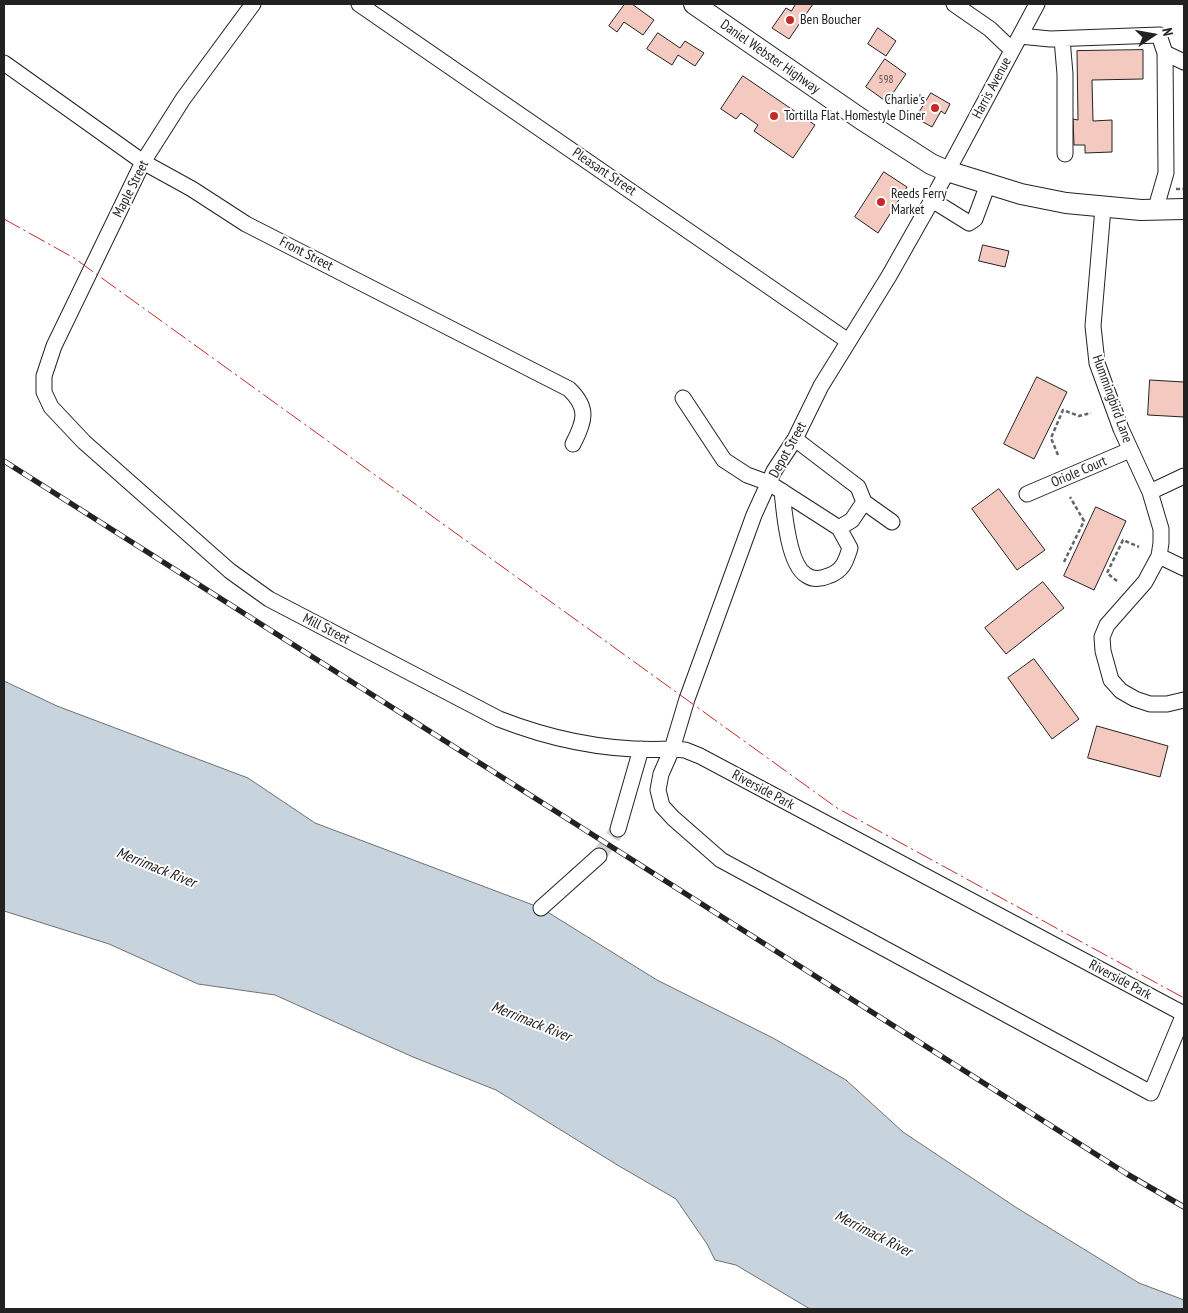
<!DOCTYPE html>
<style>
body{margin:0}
#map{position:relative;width:1188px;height:1313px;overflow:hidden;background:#fff;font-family:"PT Sans Narrow",sans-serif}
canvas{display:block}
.frame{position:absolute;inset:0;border:5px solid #222;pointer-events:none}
.north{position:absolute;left:1128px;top:10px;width:50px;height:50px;-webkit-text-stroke:4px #fff;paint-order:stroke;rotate:78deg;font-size:14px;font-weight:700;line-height:20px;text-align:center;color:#222}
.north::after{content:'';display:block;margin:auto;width:18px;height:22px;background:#222;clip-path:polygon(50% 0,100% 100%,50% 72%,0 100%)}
</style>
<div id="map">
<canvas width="1188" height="1313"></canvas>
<div class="frame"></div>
<div class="north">N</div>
</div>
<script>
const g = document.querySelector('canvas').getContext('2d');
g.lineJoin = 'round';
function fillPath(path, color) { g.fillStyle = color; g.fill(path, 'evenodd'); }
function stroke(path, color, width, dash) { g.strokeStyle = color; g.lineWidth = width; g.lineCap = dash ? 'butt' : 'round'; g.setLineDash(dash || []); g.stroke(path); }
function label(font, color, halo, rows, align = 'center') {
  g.font = font + ' "PT Sans Narrow",sans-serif'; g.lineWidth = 4; g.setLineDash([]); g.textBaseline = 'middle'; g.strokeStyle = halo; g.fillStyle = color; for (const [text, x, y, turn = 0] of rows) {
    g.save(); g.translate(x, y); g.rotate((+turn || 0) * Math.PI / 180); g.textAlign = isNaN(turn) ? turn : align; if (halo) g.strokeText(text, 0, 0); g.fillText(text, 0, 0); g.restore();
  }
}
const water = new Path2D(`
 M 4,681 L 57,706 L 248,778 L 315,823 L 541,908 L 657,980 L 773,1038 L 846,1080 L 903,1132 L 1017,1208 L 1139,1283 L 1184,1300 L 1184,1309 L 810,1309 L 736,1265 L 715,1260 L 707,1244 L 676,1199 L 619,1166 L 496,1090 L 413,1057 L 275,995 L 198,984 L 109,944 L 4,911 Z`);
const building = new Path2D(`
 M 625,4 L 632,4 L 654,20 L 643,35 L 624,22 L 617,32 L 609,26 Z
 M 796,4 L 813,4 L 789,39 L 772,28 L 786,8 L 791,11 Z
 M 878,28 L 896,41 L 886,56 L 868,44 Z
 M 658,33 L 680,48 L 685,41 L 704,53 L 695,66 L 678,55 L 672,65 L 647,49 Z
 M 1143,50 L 1143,79 L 1092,80 L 1093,121 L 1112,120 L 1112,152 L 1085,153 L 1085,145 L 1074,145 L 1073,119 L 1078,120 L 1077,51 Z
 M 885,59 L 906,74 L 887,102 L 866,87 Z
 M 743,76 L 815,125 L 793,158 L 754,131 L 758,125 L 741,113 L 736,119 L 721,109 Z
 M 931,93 L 950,104 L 945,114 L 941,111 L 932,127 L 916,118 Z
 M 884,172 L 907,187 L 878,233 L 855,217 Z
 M 983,245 L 1009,251 L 1005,267 L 979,261 Z
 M 1037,377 L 1067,392 L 1034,459 L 1004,444 Z
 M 1150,380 L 1184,382 L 1184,417 L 1148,415 Z
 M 999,489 L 1045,550 L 1017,570 L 972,509 Z
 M 1096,507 L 1126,521 L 1094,590 L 1064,576 Z
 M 1043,582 L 1064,608 L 1006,654 L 985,628 Z
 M 1034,659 L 1079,719 L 1052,739 L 1008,678 Z
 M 1097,726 L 1168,746 L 1160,777 L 1088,758 Z`);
const minorTunnel = new Path2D(`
 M 599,856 L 618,829`);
const path = new Path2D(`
 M 1176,189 L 1184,189
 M 1058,455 L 1051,438 L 1063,410 L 1079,416 L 1091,413
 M 1064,562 L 1084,521 L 1070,497
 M 1117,581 L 1107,573 L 1123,540 L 1139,547`);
const minor = new Path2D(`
 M 253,4 L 183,99 L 143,162 L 54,346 L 44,376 L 44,392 L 51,407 L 84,442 L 230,571 L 269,599 L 499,719 C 555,741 612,752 672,749 L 687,699 L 754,515 L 774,471 L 795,439 L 821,386 L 889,276 L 932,200 L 1037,4
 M 359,4 L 848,341
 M 954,4 L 990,29 L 1012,50
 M 1020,36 L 1050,39 L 1159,35 L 1165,53 L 1166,173 L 1155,211
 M 1062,39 L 1065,74 L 1065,154
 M 1165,53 L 1184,62
 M 4,63 L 143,162 L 192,189 L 246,224 L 569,389 C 589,408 585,421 573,444
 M 932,200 L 969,223 L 975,219 L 988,184
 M 1103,208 L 1093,326 L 1097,363 L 1121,429 L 1150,492 L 1161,529 L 1161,543 L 1159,556 L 1145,582 L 1107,625 L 1102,637 L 1103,651 L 1111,680 L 1121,691 L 1135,699 L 1150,704 L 1167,704 L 1184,700
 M 683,398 L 724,460 L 747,475 L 769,483 L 839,528 L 852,520 L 864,502 L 858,487 L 795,439
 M 782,491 C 784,511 788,564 806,575 C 813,580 821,579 828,576 C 843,571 846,561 850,548 L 839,528
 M 1150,492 L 1184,476
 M 1027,494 L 1130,450
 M 864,502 L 892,522
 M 1159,556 L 1184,568
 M 672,749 L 685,750 L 700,756 L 1184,1014 L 1151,1093 L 721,860 L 673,818 L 662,806 L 658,790 L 661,774 Z
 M 618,829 L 641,749
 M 541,908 L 599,856`);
const major = new Path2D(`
 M 694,4 L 861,119 L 931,164 L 947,171 L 1021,194 L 1066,203 L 1141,210 L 1184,209`);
const rail = new Path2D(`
 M 4,461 L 1127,1174 L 1184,1207`);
const power = new Path2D(`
 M 4,219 L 74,258 L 837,808 L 1184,998`);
const markers = [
 [790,20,5,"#c62828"],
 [935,108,5,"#c62828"],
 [774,116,5,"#c62828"],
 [881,202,5,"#c62828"]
];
const numberNames = [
 ["598",886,80]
];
const poiNames = [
 ["Ben Boucher",800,20],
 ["Charlie's",925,100,"right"],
 ["Homestyle Diner",925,116,"right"],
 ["Tortilla Flat",784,116],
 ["Reeds Ferry",891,194],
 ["Market",891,210]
];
const streetNames = [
 ["Daniel Webster Highway",770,57,35],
 ["Harris Avenue",992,88,-62],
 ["Pleasant Street",604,172,34],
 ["Maple Street",131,189,-63],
 ["Front Street",306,254,27],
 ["Hummingbird Lane",1112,399,70],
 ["Depot Street",788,450,-61],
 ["Oriole Court",1079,472,-23],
 ["Mill Street",326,629,27],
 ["Riverside Park",763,790,28],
 ["Riverside Park",1120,980,28]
];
const waterNames = [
 ["Merrimack River",156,868,22],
 ["Merrimack River",531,1022,22],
 ["Merrimack River",873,1234,27]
];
fillPath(water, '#c7d3dd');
stroke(water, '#6f6f6f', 1);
fillPath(building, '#f3c9c0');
stroke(building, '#222', 1);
stroke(minorTunnel, '#d3d3d3', 15, [15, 8]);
stroke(minor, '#222', 17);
stroke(major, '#222', 22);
stroke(path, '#646464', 2.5, [4, 2.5]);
stroke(minor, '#fff', 15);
stroke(major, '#fff', 20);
stroke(rail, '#222', 5.5);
stroke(rail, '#fff', 4, [11]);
stroke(power, '#c62828', 1, [18, 4, 2.5, 4]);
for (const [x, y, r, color] of markers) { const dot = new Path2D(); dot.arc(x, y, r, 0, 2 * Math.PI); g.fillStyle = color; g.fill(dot); stroke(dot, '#fff', 2); }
label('11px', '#564c4a', null, numberNames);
label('14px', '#222', '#fff', poiNames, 'left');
label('14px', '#222', '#fff', streetNames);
label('italic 15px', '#222', '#fff', waterNames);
</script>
